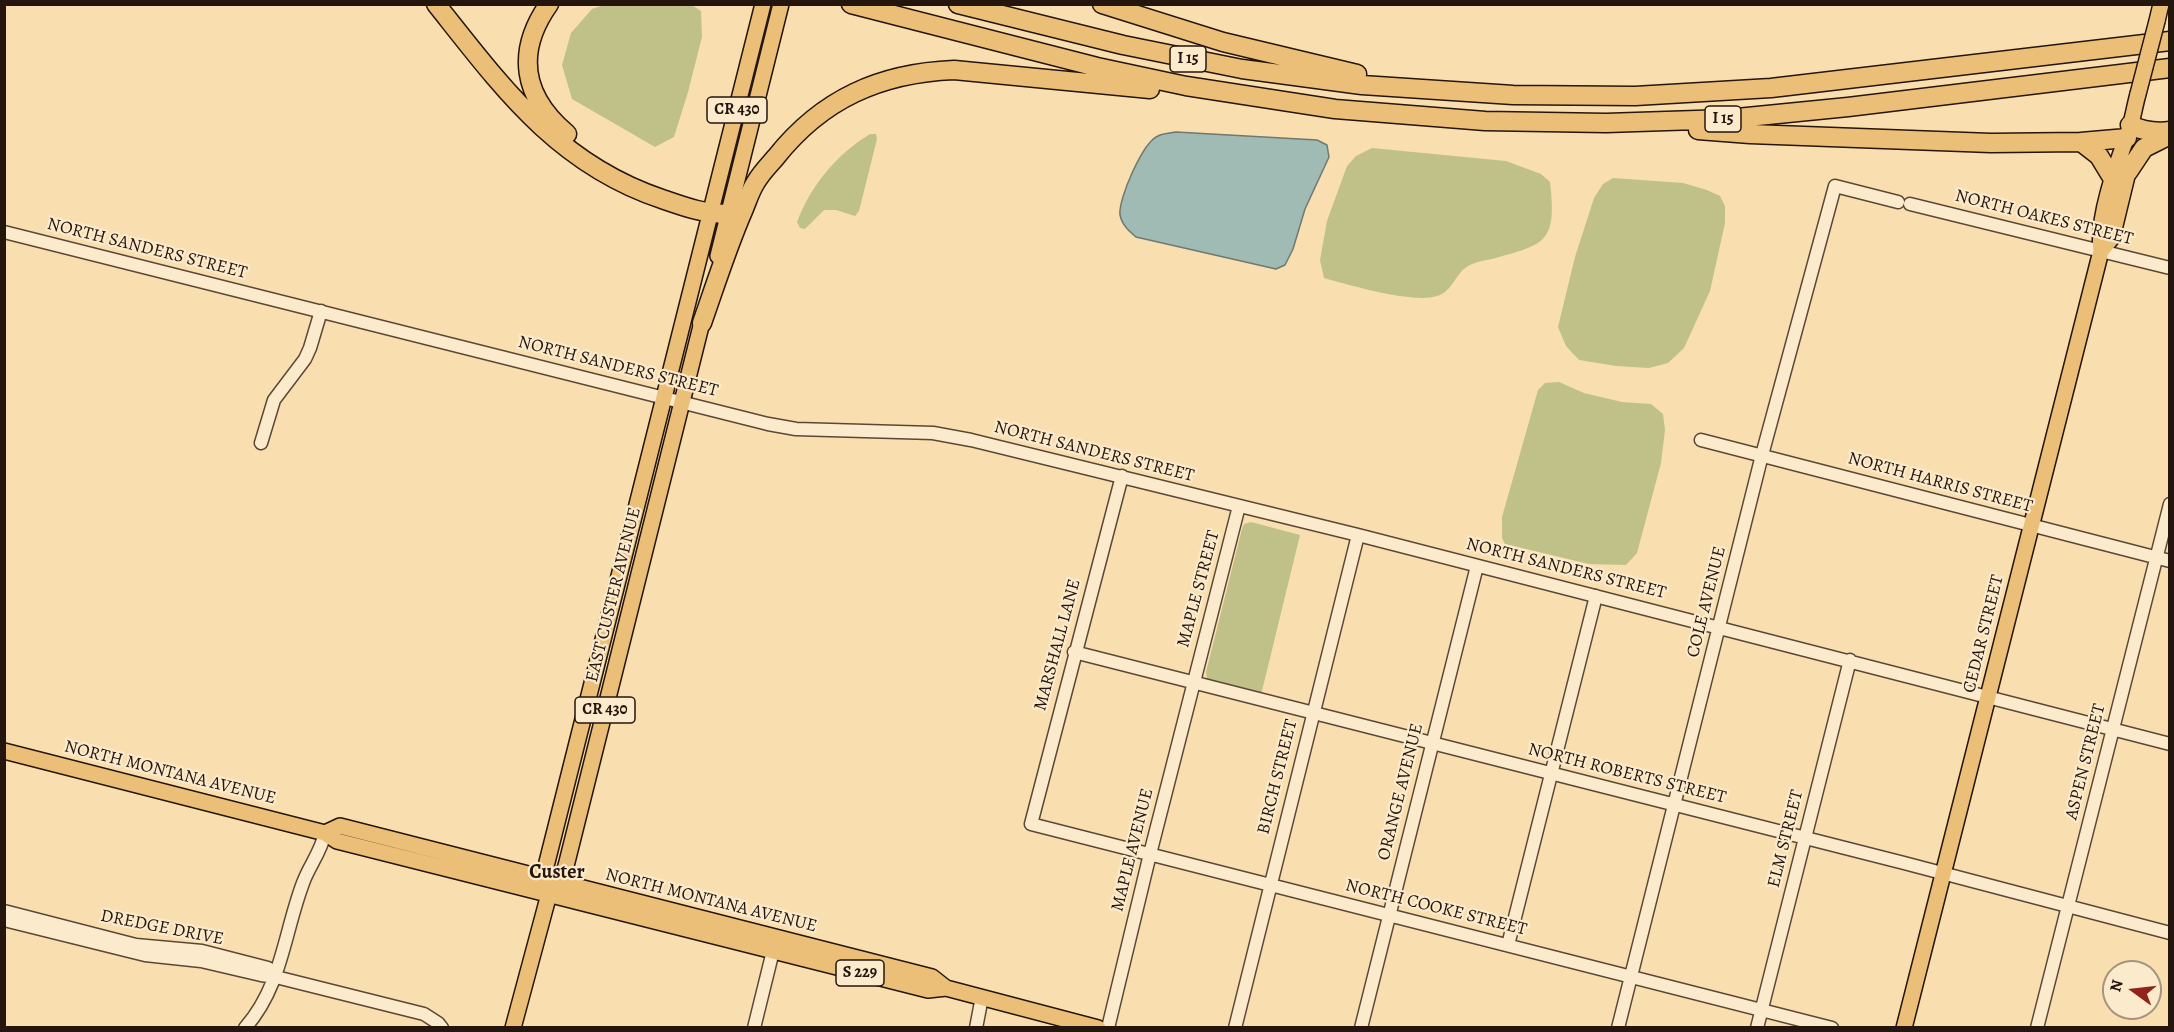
<!DOCTYPE html>
<style>
body{margin:0}
#map{position:relative;width:2174px;height:1032px;overflow:hidden;background:#f9deaf;font-family:Alegreya,serif}
canvas{display:block}
.frame{position:absolute;inset:0;border:6px solid #25160d;pointer-events:none}
.north{position:absolute;left:2102px;top:960px;width:60px;height:60px;box-sizing:border-box;background:#fbeacb;border:2px solid #a5957f;border-radius:50%;rotate:285deg;font-size:16px;font-weight:700;line-height:24px;text-align:center;color:#25160d}
.north::after{content:'';display:block;margin:auto;width:21px;height:27px;background:#8f2418;clip-path:polygon(50% 0,100% 100%,50% 72%,0 100%)}
</style>
<div id="map">
<canvas width="2174" height="1032"></canvas>
<div class="frame"></div>
<div class="north">N</div>
</div>
<script>
const g = document.querySelector('canvas').getContext('2d');
g.lineJoin = 'round';
function fillPath(path, color) { g.fillStyle = color; g.fill(path, 'evenodd'); }
function stroke(path, color, width, dash) { g.strokeStyle = color; g.lineWidth = width; g.lineCap = dash ? 'butt' : 'round'; g.setLineDash(dash || []); g.stroke(path); }
function label(font, color, halo, rows, align = 'center') {
  g.font = font + ' Alegreya,serif'; g.lineWidth = 4.5; g.setLineDash([]); g.textBaseline = 'middle'; g.strokeStyle = halo; g.fillStyle = color; for (const [text, x, y, turn = 0] of rows) {
    g.save(); g.translate(x, y); g.rotate((+turn || 0) * Math.PI / 180); g.textAlign = isNaN(turn) ? turn : align; if (halo) g.strokeText(text, 0, 0); g.fillText(text, 0, 0); g.restore();
  }
}
const green = new Path2D(`
 M 607,4 L 692,5 L 701,11 L 702,37 L 688,92 L 674,137 L 655,147 L 572,99 L 562,65 L 571,33 L 592,9 Z
 M 870,134 L 876,134 L 877,139 L 859,211 L 855,216 L 836,210 L 824,210 L 805,229 L 800,228 L 797,222 C 811,185 837,154 870,134 Z
 M 1372,148 L 1506,161 L 1541,174 L 1550,182 C 1557,243 1546,244 1492,259 C 1485,260 1476,262 1470,265 C 1456,271 1453,292 1437,296 C 1414,304 1349,285 1324,278 L 1320,260 L 1327,221 L 1347,166 L 1356,156 Z
 M 1613,178 L 1683,183 L 1707,190 L 1720,196 L 1725,206 L 1725,223 L 1710,291 L 1684,348 L 1668,363 L 1649,368 L 1616,366 L 1579,360 L 1566,346 L 1558,327 L 1575,257 L 1594,198 L 1603,184 Z
 M 1559,382 L 1584,393 L 1622,402 L 1651,404 L 1663,414 L 1665,430 L 1661,463 L 1637,553 L 1626,565 L 1589,564 L 1505,544 L 1502,538 L 1502,517 L 1538,390 L 1545,383 Z
 M 1251,522 L 1300,535 L 1261,695 L 1210,682 L 1207,679 L 1206,672 L 1242,529 L 1244,524 Z`);
const water = new Path2D(`
 M 1176,132 L 1317,140 L 1327,145 L 1329,157 L 1305,209 L 1293,249 L 1285,265 L 1276,269 L 1136,237 C 1129,231 1122,225 1120,215 C 1118,199 1143,142 1158,136 C 1163,133 1171,133 1176,132 Z`);
const minor = new Path2D(`
 M 1910,204 L 2170,268
 M 4,232 L 768,424 L 796,429 L 933,433 L 971,440 L 1358,535 L 2170,744
 M 1701,440 L 2170,561
 M 261,443 L 274,400 L 305,359 L 310,348 L 321,311
 M 1122,476 L 1031,824 L 1832,1028
 M 1074,652 L 1904,863 L 2170,933
 M 4,911 L 136,945 L 202,951 L 268,968 L 275,976
 M 4,920 L 145,955 L 201,961 L 261,975 L 276,977 L 424,1014 L 438,1023 L 442,1028
 M 1508,945 L 1596,596
 M 245,1028 C 282,986 284,933 303,883 C 309,866 321,852 325,833
 M 754,1028 L 773,951
 M 976,1028 L 982,997
 M 1108,1028 L 1150,854 L 1239,506
 M 1235,1028 L 1358,535
 M 1361,1028 L 1477,566
 M 1618,1028 L 1762,455 L 1835,186 L 1898,202
 M 1757,1028 L 1850,660
 M 2037,1028 L 2170,504`);
const major = new Path2D(`
 M 2157,21 L 2161,4
 M 2101,251 L 2112,238 L 2128,172 L 2128,162
 M 718,256 L 781,4
 M 4,751 L 325,833 L 337,841 L 928,990 L 946,988 L 1098,1028
 M 325,833 L 340,826 L 932,977 L 946,988
 M 549,894 L 561,883 L 567,862 L 704,314
 M 549,894 L 543,878 L 763,4
 M 513,1028 L 549,894
 M 1904,1028 L 2101,251 C 2097,218 2115,169 2126,139 C 2132,125 2134,108 2138,94`);
const highway = new Path2D(`
 M 436,4 C 502,87 557,164 662,199 C 685,207 704,214 729,214
 M 549,4 C 515,52 523,97 567,134
 M 851,4 L 1097,67 L 1186,86 L 1335,109 L 1485,121 L 1606,123 L 1727,119 L 1848,107 L 2170,68
 M 958,4 L 1123,45 L 1242,69 L 1362,85 L 1513,95 L 1635,96 L 1771,88 L 2170,41
 M 1102,4 L 1223,42 L 1357,74
 M 2130,125 C 2143,131 2155,133 2170,131
 M 1698,130 L 1750,134 L 1991,143 L 2081,142 L 2127,138
 M 2081,142 L 2099,156 L 2113,179
 M 2128,172 L 2144,148 L 2170,135
 M 702,323 C 715,286 727,248 743,211 C 747,202 750,191 756,182 C 761,173 769,165 776,157 C 822,99 880,73 954,70 L 1150,89`);
const majorBridge = new Path2D(`
 M 2138,94 L 2157,21`);
const shields = [
 [1188,59,36],
 [737,110,60],
 [1723,119,36],
 [605,710,60],
 [860,973,48]
];
const shieldNames = [
 ["I 15",1188,59],
 ["CR 430",737,110],
 ["I 15",1723,119],
 ["CR 430",605,710],
 ["S 229",860,973]
];
const streetNames = [
 ["NORTH OAKES STREET",2044,218,14],
 ["NORTH SANDERS STREET",147,249,14],
 ["NORTH SANDERS STREET",618,367,14],
 ["NORTH SANDERS STREET",1094,452,14],
 ["NORTH HARRIS STREET",1940,483,15],
 ["NORTH SANDERS STREET",1566,569,14],
 ["MAPLE STREET",1199,589,-75],
 ["EAST CUSTER AVENUE",614,595,-76],
 ["COLE AVENUE",1707,602,-76],
 ["CEDAR STREET",1984,634,-76],
 ["MARSHALL LANE",1058,645,-75],
 ["ASPEN STREET",2086,762,-76],
 ["NORTH MONTANA AVENUE",170,773,14],
 ["NORTH ROBERTS STREET",1627,774,14],
 ["BIRCH STREET",1278,777,-76],
 ["ORANGE AVENUE",1401,792,-76],
 ["ELM STREET",1786,839,-76],
 ["MAPLE AVENUE",1133,850,-76],
 ["NORTH MONTANA AVENUE",711,901,14],
 ["NORTH COOKE STREET",1436,908,14],
 ["DREDGE DRIVE",162,928,11]
];
const neighbourhoodNames = [
 ["Custer",557,873]
];
fillPath(green, '#c0c189');
fillPath(water, '#a0bbb3');
stroke(water, '#6f7971', 1.5);
stroke(minor, '#5a4836', 15);
stroke(major, '#25160d', 18);
stroke(highway, '#25160d', 21);
stroke(minor, '#fbeacb', 12);
stroke(major, '#ecbf78', 15);
stroke(highway, '#ecbf78', 18);
stroke(majorBridge, '#25160d', 18, []);
stroke(majorBridge, '#ecbf78', 15);
for (const [x, y, w] of shields) { const box = new Path2D(); box.roundRect(x - w / 2, y - 13, w, 26, 4.5); g.fillStyle = '#fbeacb'; g.fill(box); stroke(box, '#25160d', 1.5); }
label('bold 16px', '#25160d', null, shieldNames);
label('18px', '#25160d', '#fbeacb', streetNames);
label('bold 20px', '#25160d', '#fbeacb', neighbourhoodNames);
</script>
